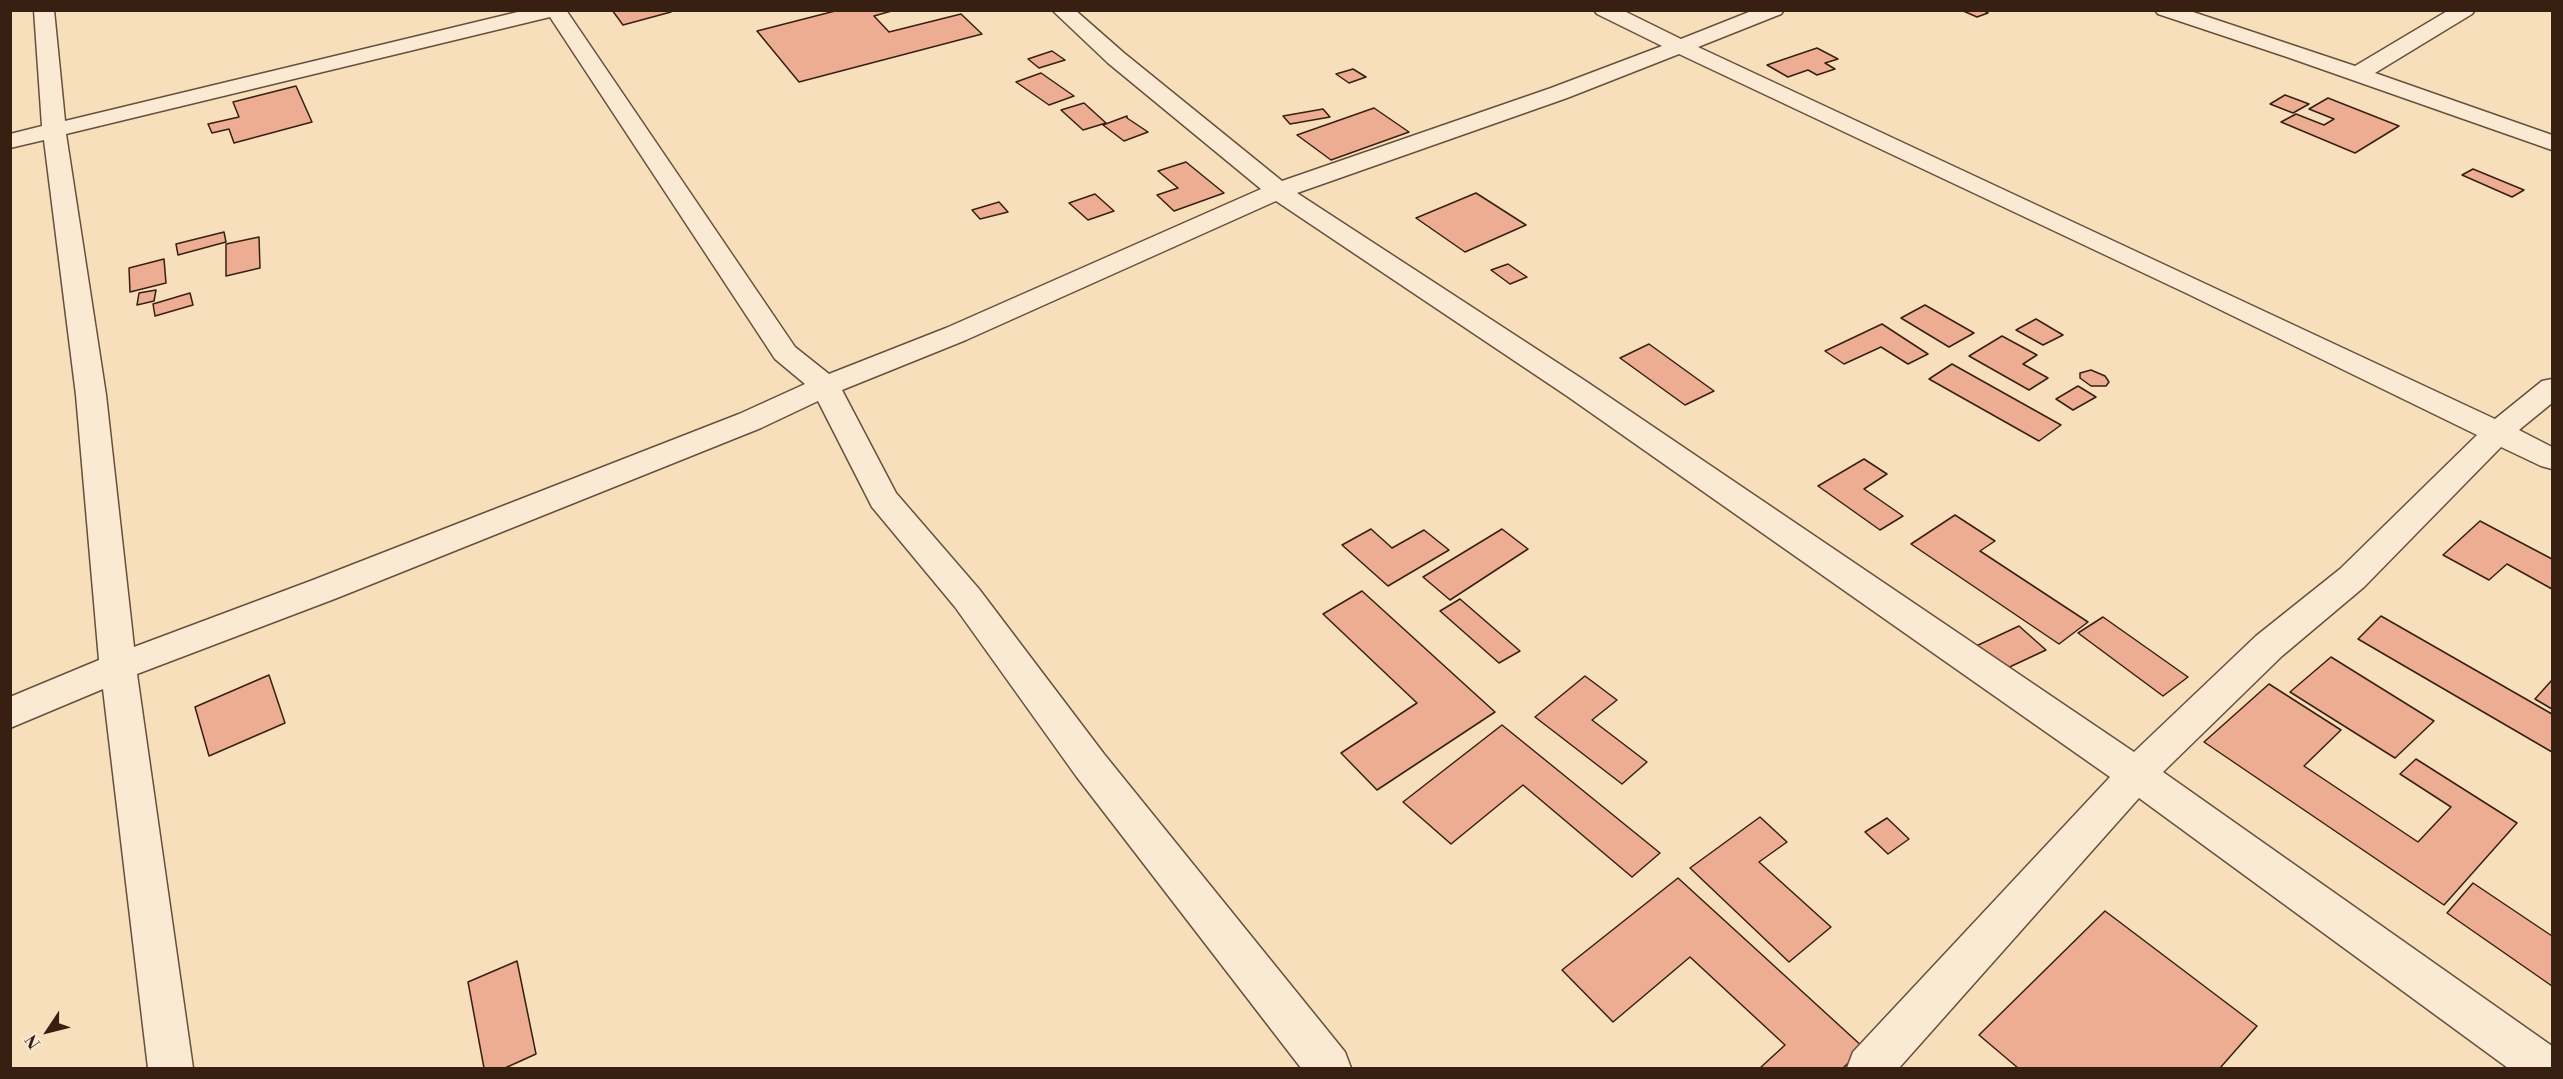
<!DOCTYPE html>
<style>
body{margin:0}
#map{position:relative;width:2563px;height:1079px;overflow:hidden;background:#f8dfbb;font-family:"Libre Bodoni",serif}
canvas{display:block}
.frame{position:absolute;inset:0;border:12px solid #371f12;pointer-events:none}
.north{position:absolute;left:18px;top:1001px;width:60px;height:60px;-webkit-text-stroke:4px #faead3;paint-order:stroke;rotate:235deg;font-size:16px;font-weight:700;line-height:24px;text-align:center;color:#371f12}
.north::after{content:'';display:block;margin:auto;width:21px;height:27px;background:#371f12;clip-path:polygon(50% 0,100% 100%,50% 72%,0 100%)}
</style>
<div id="map">
<canvas width="2563" height="1079"></canvas>
<div class="frame"></div>
<div class="north">N</div>
</div>
<script>
const g = document.querySelector('canvas').getContext('2d');
g.lineJoin = 'round';
function fillPath(path, color) { g.fillStyle = color; g.fill(path, 'evenodd'); }
function stroke(path, color, width, dash) { g.strokeStyle = color; g.lineWidth = width; g.lineCap = dash ? 'butt' : 'round'; g.setLineDash(dash || []); g.stroke(path); }
const building = new Path2D(`
 M 612,10 L 669,10 L 671,12 L 623,25 Z
 M 839,10 L 895,10 L 874,16 L 889,32 L 961,14 L 982,34 L 799,82 L 757,31 Z
 M 1961,10 L 1983,10 L 1988,13 L 1977,17 Z
 M 1817,48 L 1838,59 L 1825,63 L 1835,69 L 1817,75 L 1808,70 L 1788,77 L 1767,65 Z
 M 1052,51 L 1065,60 L 1039,68 L 1028,59 Z
 M 1353,69 L 1366,77 L 1349,83 L 1336,74 Z
 M 1041,73 L 1074,96 L 1049,105 L 1016,82 Z
 M 296,86 L 312,122 L 234,143 L 229,129 L 212,133 L 208,124 L 239,117 L 233,102 Z
 M 2285,95 L 2309,104 L 2293,113 L 2270,104 Z
 M 2328,98 L 2399,126 L 2355,153 L 2281,122 L 2296,114 L 2324,125 L 2334,119 L 2309,109 Z
 M 1084,103 L 1106,123 L 1083,130 L 1061,110 Z
 M 1374,108 L 1409,132 L 1331,160 L 1297,135 Z
 M 1323,109 L 1330,117 L 1290,124 L 1283,116 Z
 M 1127,116 L 1127,118 L 1148,132 L 1124,141 L 1103,125 Z
 M 1186,162 L 1224,193 L 1174,211 L 1157,195 L 1178,188 L 1158,171 Z
 M 2473,169 L 2524,190 L 2512,197 L 2462,175 Z
 M 1476,193 L 1526,225 L 1465,252 L 1416,218 Z
 M 1095,194 L 1114,211 L 1088,220 L 1069,203 Z
 M 999,202 L 1008,212 L 980,219 L 972,210 Z
 M 224,232 L 226,242 L 178,255 L 176,244 Z
 M 259,237 L 260,268 L 226,276 L 226,244 Z
 M 164,259 L 166,283 L 130,292 L 129,268 Z
 M 1508,264 L 1527,277 L 1510,284 L 1491,270 Z
 M 156,290 L 154,301 L 137,305 L 139,293 Z
 M 190,293 L 193,305 L 155,316 L 153,304 Z
 M 1925,305 L 1974,333 L 1949,347 L 1901,318 Z
 M 2036,319 L 2063,335 L 2043,345 L 2016,330 Z
 M 1882,324 L 1928,354 L 1908,364 L 1881,347 L 1844,364 L 1825,351 Z
 M 2002,336 L 2037,355 L 2023,364 L 2048,378 L 2029,390 L 1969,356 Z
 M 1649,344 L 1714,391 L 1685,405 L 1620,358 Z
 M 1952,364 L 2061,425 L 2039,441 L 1929,379 Z
 M 2091,370 L 2105,376 L 2109,382 L 2106,386 L 2091,386 L 2080,378 L 2080,373 Z
 M 2078,386 L 2096,397 L 2073,410 L 2056,399 Z
 M 1864,459 L 1887,474 L 1864,489 L 1903,516 L 1880,530 L 1818,486 Z
 M 1955,515 L 1995,541 L 1980,551 L 2088,622 L 2059,644 L 1911,544 Z
 M 2480,521 L 2552,559 L 2552,589 L 2507,564 L 2489,580 L 2443,555 Z
 M 1371,529 L 1392,548 L 1424,530 L 1449,550 L 1388,586 L 1342,545 Z
 M 1502,529 L 1528,549 L 1450,600 L 1423,577 Z
 M 1362,591 L 1495,712 L 1377,790 L 1341,753 L 1417,703 L 1323,614 Z
 M 1460,599 L 1520,651 L 1499,663 L 1440,611 Z
 M 2381,616 L 2552,714 L 2552,752 L 2358,639 Z
 M 2103,617 L 2188,677 L 2163,696 L 2078,633 Z
 M 2019,626 L 2046,650 L 2001,671 L 1974,647 Z
 M 2331,657 L 2434,721 L 2395,758 L 2290,692 Z
 M 269,675 L 285,723 L 209,756 L 195,707 Z
 M 1585,676 L 1617,700 L 1592,720 L 1647,762 L 1622,784 L 1535,717 Z
 M 2552,680 L 2552,709 L 2535,699 Z
 M 2269,684 L 2341,730 L 2304,766 L 2418,842 L 2451,807 L 2400,774 L 2416,759 L 2517,823 L 2444,905 L 2204,742 Z
 M 1502,725 L 1660,853 L 1632,877 L 1523,785 L 1451,844 L 1403,802 Z
 M 1760,817 L 1787,842 L 1759,862 L 1831,927 L 1789,962 L 1690,868 Z
 M 1887,818 L 1909,839 L 1888,854 L 1865,832 Z
 M 1678,878 L 1864,1048 L 1843,1068 L 1760,1068 L 1785,1045 L 1690,957 L 1613,1022 L 1562,970 Z
 M 2473,883 L 2552,936 L 2552,986 L 2447,913 Z
 M 2105,911 L 2257,1026 L 2220,1068 L 2018,1068 L 1979,1035 Z
 M 517,961 L 536,1054 L 505,1068 L 484,1068 L 468,982 Z`);
const minor = new Path2D(`
 M 34,10 L 54,10 L 65,121 L 526,10 L 566,10 L 795,347 L 829,374 L 946,328 L 1261,189 L 1108,63 L 1052,10 L 1075,10 L 1124,53 L 1282,181 L 1551,88 L 1662,46 L 1597,14 L 1594,10 L 1622,10 L 1681,39 L 1754,10 L 1784,10 L 1781,14 L 1698,47 L 2495,419 L 2542,381 L 2552,379 L 2552,403 L 2519,430 L 2552,447 L 2552,469 L 2541,466 L 2501,447 L 2364,587 L 2282,656 L 2163,772 L 2552,1046 L 2552,1068 L 2508,1068 L 2139,798 L 1899,1068 L 1847,1068 L 1853,1052 L 2110,777 L 1567,396 L 1276,201 L 966,340 L 842,390 L 896,493 L 979,589 L 1104,754 L 1345,1052 L 1351,1068 L 1301,1068 L 1076,776 L 955,607 L 872,507 L 818,401 L 761,428 L 337,598 L 137,674 L 193,1068 L 148,1068 L 103,689 L 10,728 L 10,697 L 99,660 L 76,395 L 44,140 L 10,148 L 10,134 L 42,126 ZM 550,17 L 775,359 L 805,384 L 739,414 L 313,580 L 134,647 L 106,395 L 66,134 ZM 1679,54 L 2188,294 L 2477,435 L 2340,569 L 2256,636 L 2134,752 L 1587,382 L 1297,193 L 1567,98 Z
 M 2155,10 L 2187,10 L 2355,66 L 2449,10 L 2475,10 L 2472,14 L 2375,73 L 2552,135 L 2552,150 L 2287,57 L 2158,14 Z`);
fillPath(building, '#edad92');
stroke(building, '#371f12', 1.5);
stroke(minor, '#674f3c', 3);
fillPath(minor, '#faead3');
</script>
